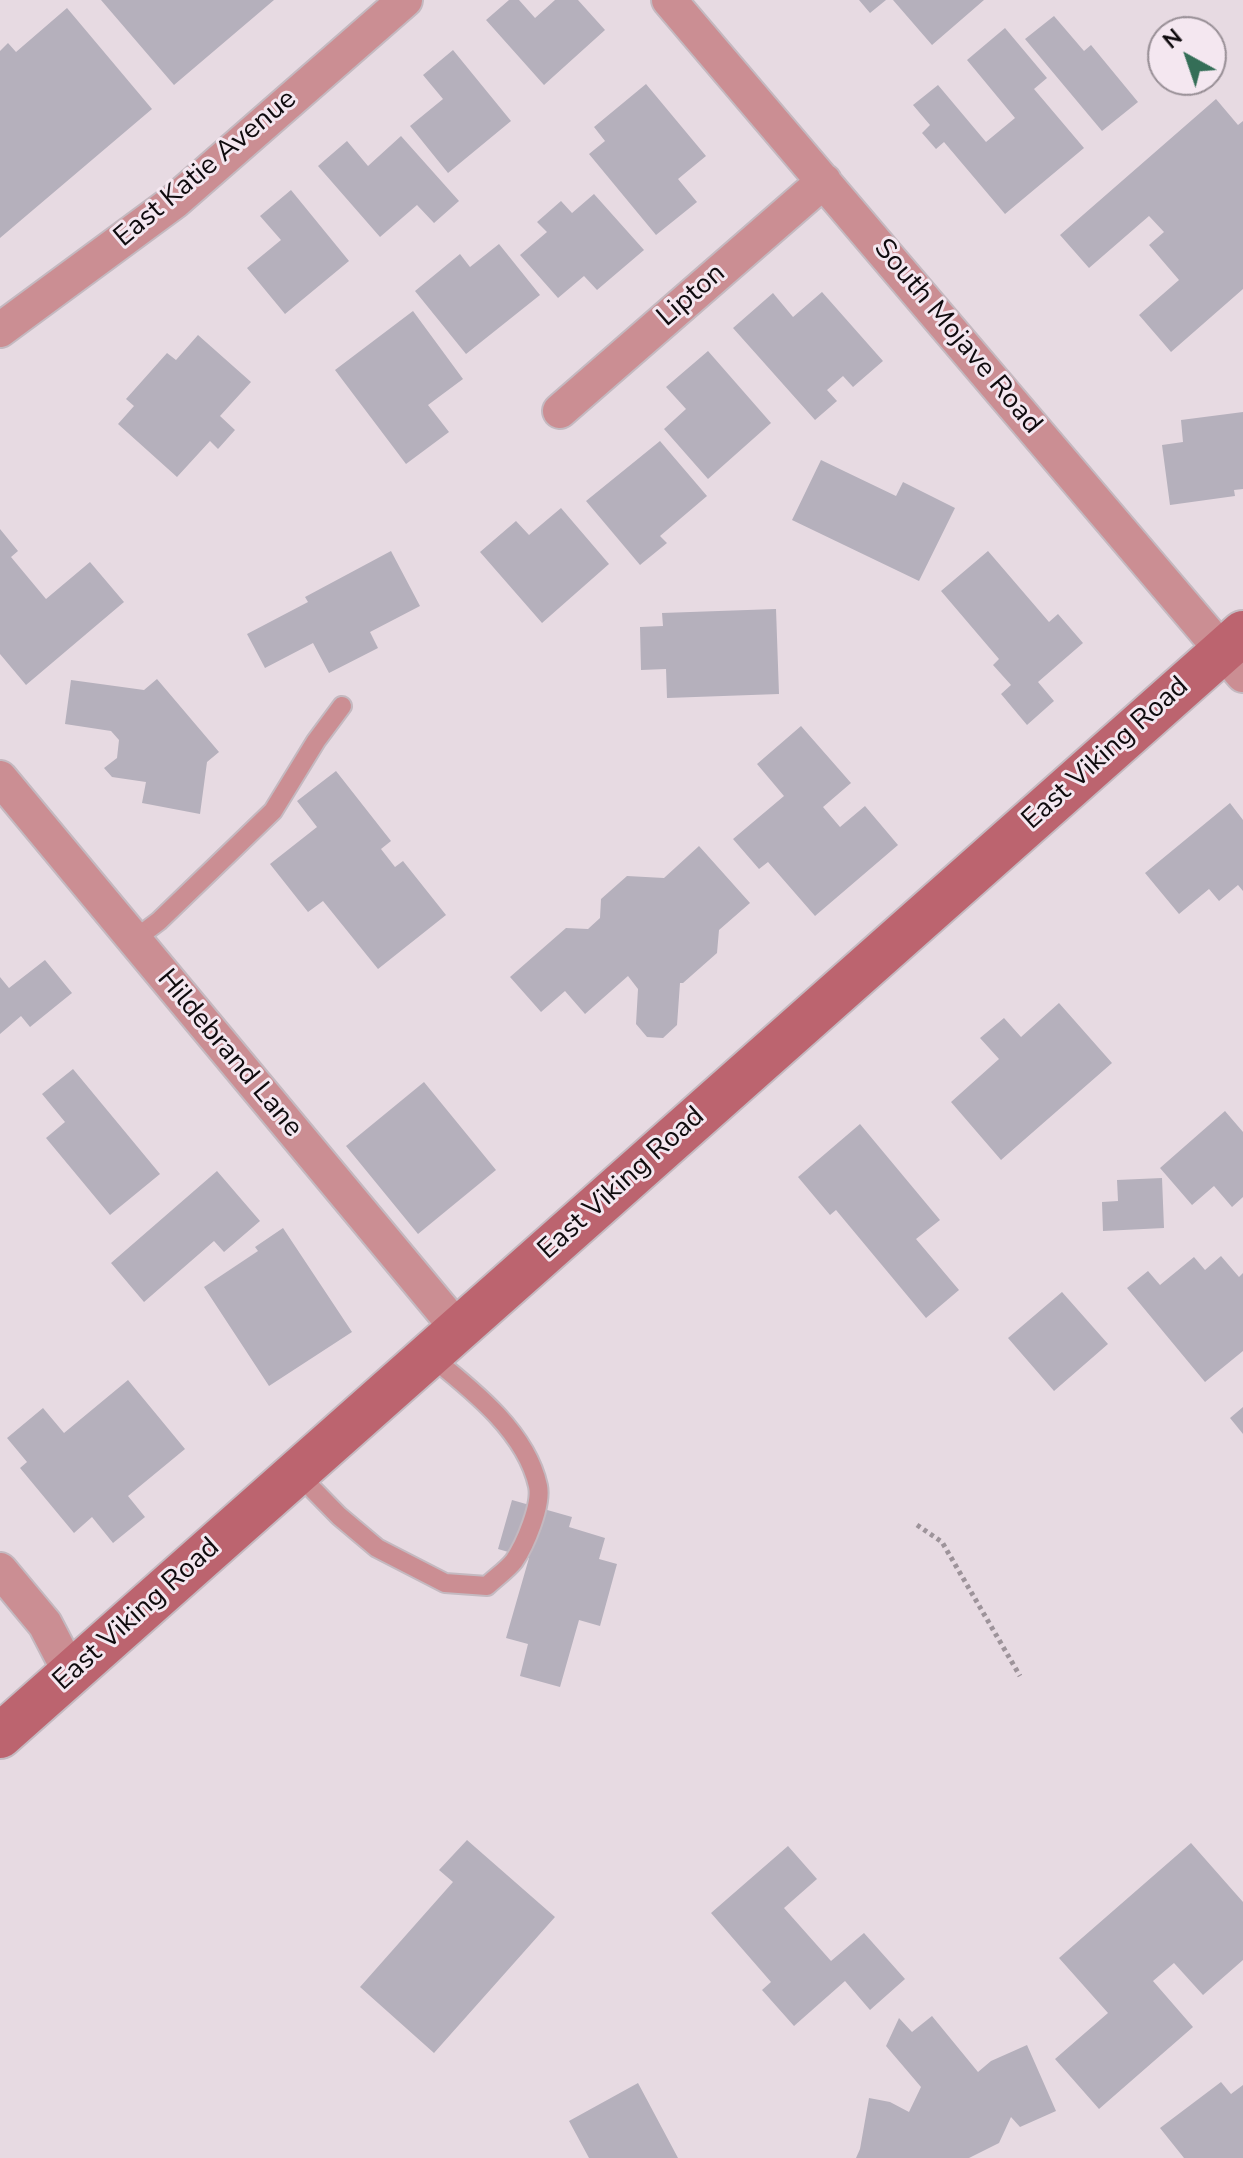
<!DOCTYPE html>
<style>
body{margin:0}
#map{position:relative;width:1243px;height:2158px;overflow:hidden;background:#e7dae2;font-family:"Nunito Sans",sans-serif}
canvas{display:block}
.north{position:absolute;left:1147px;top:16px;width:80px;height:80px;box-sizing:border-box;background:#f4e7f0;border:2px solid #988f96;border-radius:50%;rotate:320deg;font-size:22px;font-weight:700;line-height:32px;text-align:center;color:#0f0b0e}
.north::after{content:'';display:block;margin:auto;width:28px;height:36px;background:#346e57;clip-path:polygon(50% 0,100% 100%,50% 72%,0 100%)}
</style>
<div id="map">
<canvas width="1243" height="2158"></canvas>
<div class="north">N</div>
</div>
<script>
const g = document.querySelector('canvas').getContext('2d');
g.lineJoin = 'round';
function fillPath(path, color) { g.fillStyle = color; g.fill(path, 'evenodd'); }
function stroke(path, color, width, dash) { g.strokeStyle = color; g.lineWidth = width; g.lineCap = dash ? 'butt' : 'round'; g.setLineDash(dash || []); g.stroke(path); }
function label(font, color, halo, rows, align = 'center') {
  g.font = font + ' "Nunito Sans",sans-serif'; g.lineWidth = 6; g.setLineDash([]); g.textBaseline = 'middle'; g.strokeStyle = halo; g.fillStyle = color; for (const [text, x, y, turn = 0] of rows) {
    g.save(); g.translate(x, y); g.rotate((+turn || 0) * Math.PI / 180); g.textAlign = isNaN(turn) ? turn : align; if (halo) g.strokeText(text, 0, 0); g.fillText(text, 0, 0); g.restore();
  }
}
const building = new Path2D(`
 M 101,0 L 274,0 L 174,85 Z
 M 509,0 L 519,0 L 535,18 L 555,0 L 578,0 L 605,30 L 544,85 L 486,20 Z
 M 859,0 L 886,0 L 870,13 Z
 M 893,0 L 984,0 L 932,45 Z
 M 67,8 L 152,109 L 0,238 L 0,51 L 8,43 L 16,52 Z
 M 1054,16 L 1084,51 L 1091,45 L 1138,102 L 1102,131 L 1025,39 Z
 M 1005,28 L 1047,78 L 1034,89 L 1084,148 L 1005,214 L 944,142 L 936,149 L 922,133 L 930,125 L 913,105 L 938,85 L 986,142 L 1015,118 L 967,60 Z
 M 453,50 L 511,121 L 448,173 L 410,126 L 443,99 L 423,75 Z
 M 646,84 L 706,156 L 678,179 L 697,202 L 656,235 L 589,154 L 605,141 L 594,127 Z
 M 1216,99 L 1238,125 L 1243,121 L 1243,289 L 1171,352 L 1139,315 L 1179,280 L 1149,245 L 1164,232 L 1149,216 L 1089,268 L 1060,235 Z
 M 401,136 L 459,201 L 434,223 L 417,205 L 380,237 L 318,166 L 347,141 L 368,166 Z
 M 291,190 L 349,261 L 285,314 L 247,268 L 281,240 L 260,216 Z
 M 594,194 L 644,250 L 597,290 L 584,276 L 558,298 L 520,255 L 547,232 L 537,222 L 561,201 L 572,213 Z
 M 499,244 L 540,295 L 466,354 L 415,291 L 460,254 L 470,267 Z
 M 822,292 L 883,361 L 853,387 L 843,376 L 827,390 L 837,401 L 815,420 L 733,328 L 773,293 L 793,317 Z
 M 413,311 L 463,379 L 428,405 L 449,432 L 406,464 L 335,370 Z
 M 198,335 L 251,382 L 220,416 L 235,430 L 218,449 L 210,441 L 177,477 L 118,424 L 134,406 L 126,399 L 167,353 L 176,360 Z
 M 708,351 L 771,423 L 708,479 L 664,429 L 686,409 L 666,387 Z
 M 1243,412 L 1243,489 L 1234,490 L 1235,496 L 1170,505 L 1162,445 L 1183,442 L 1181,420 Z
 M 660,441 L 707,496 L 660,536 L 667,543 L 640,565 L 586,501 Z
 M 821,460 L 896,496 L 903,482 L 955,508 L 919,581 L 792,520 Z
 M 561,508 L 609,564 L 542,623 L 480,552 L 516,521 L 529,535 Z
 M 0,529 L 18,551 L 11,557 L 46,599 L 90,562 L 124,602 L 26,685 L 0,654 Z
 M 391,551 L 420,606 L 370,632 L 378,648 L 329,673 L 313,643 L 265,668 L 247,634 L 308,602 L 305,597 Z
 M 988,551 L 1049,622 L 1058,614 L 1083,643 L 1038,682 L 1054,701 L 1027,725 L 1001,694 L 1011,685 L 993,665 L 999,659 L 941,591 Z
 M 776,609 L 779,694 L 667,698 L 666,669 L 641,670 L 640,627 L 663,626 L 662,613 Z
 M 157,679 L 219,752 L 207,762 L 200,814 L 142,803 L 146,782 L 112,777 L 104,768 L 117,758 L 119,740 L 111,731 L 65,724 L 71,680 L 144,690 Z
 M 801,726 L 851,783 L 823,807 L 840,827 L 865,806 L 898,845 L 815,916 L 768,862 L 759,869 L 733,839 L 784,796 L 757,764 Z
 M 336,771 L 391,841 L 381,849 L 395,867 L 403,861 L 446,915 L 378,969 L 323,901 L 308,912 L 270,864 L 317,827 L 297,801 Z
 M 1230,803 L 1243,820 L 1243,891 L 1238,885 L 1219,901 L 1209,889 L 1179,914 L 1145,873 Z
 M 699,846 L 750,903 L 719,930 L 717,953 L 683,983 L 680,983 L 677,1025 L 663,1038 L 647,1037 L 636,1024 L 638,989 L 628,976 L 585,1014 L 565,991 L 541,1012 L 510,977 L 566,928 L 588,929 L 600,918 L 601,899 L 627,876 L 664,878 Z
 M 45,960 L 72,993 L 30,1027 L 21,1016 L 0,1034 L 0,977 L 9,988 Z
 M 1059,1003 L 1112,1063 L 1001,1160 L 951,1102 L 999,1059 L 980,1038 L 1004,1018 L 1021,1037 Z
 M 73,1069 L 160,1174 L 110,1215 L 46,1138 L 65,1122 L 42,1094 Z
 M 424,1082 L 496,1170 L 418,1234 L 346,1146 Z
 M 1225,1111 L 1243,1132 L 1243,1197 L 1232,1207 L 1214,1186 L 1192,1205 L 1160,1168 Z
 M 860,1124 L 940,1220 L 916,1239 L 959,1290 L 926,1318 L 836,1210 L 830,1215 L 798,1177 Z
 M 217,1171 L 260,1221 L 224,1252 L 214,1241 L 144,1302 L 111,1263 Z
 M 1162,1178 L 1164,1228 L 1103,1231 L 1102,1202 L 1118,1201 L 1117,1180 Z
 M 283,1228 L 352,1332 L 269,1386 L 204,1287 L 258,1251 L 255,1247 Z
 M 1221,1256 L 1239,1277 L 1243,1273 L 1243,1351 L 1205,1382 L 1127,1288 L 1148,1271 L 1160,1285 L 1194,1257 L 1205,1270 Z
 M 1062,1292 L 1108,1344 L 1054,1391 L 1008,1338 Z
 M 128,1380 L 185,1449 L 128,1496 L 145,1517 L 113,1543 L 92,1517 L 74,1533 L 20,1468 L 27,1462 L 7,1438 L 43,1408 L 64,1433 Z
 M 1243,1407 L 1243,1434 L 1230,1418 Z
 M 512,1500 L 572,1517 L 569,1527 L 605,1538 L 599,1559 L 617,1564 L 600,1626 L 579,1620 L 560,1687 L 520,1676 L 528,1644 L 506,1638 L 529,1558 L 498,1549 Z
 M 467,1840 L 555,1917 L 434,2053 L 360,1987 L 453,1882 L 439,1870 Z
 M 1191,1843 L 1243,1902 L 1243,1960 L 1203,1995 L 1174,1963 L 1153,1981 L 1193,2027 L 1099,2109 L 1055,2059 L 1108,2013 L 1059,1958 Z
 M 788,1846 L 817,1879 L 784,1908 L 831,1961 L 864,1933 L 905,1979 L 870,2010 L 845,1981 L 794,2026 L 762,1990 L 771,1982 L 711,1913 Z
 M 932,2016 L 978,2072 L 991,2061 L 1027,2045 L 1056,2111 L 1020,2127 L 1011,2117 L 999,2143 L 969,2158 L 856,2158 L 860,2149 L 869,2098 L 890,2102 L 909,2112 L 921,2087 L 886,2046 L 899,2018 L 912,2032 Z
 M 1221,2082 L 1231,2094 L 1243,2085 L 1243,2158 L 1184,2158 L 1160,2128 Z
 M 638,2083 L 678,2158 L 589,2158 L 569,2121 Z`);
const path = new Path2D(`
 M 917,1525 L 942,1542 L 1020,1676`);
const lane = new Path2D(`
 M 134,940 L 159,921 L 273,811 L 316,741 L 342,706
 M 297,1473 L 339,1516 L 377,1548 L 445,1583 L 487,1586 C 495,1578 507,1570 514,1561 C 525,1545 542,1505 538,1486 C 526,1431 470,1388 429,1355`);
const street = new Path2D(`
 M 669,0 L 1243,675
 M 0,330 L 175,201 L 405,0
 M 560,411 L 824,181
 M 0,778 L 458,1329
 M 0,1570 L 45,1624 L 71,1674`);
const secondary = new Path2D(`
 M 0,1736 L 1243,633`);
const streetNames = [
 ["East Katie Avenue",206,169,-40],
 ["Lipton",692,296,-41],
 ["South Mojave Road",957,337,50],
 ["East Viking Road",1106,754,-42],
 ["Hildebrand Lane",229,1054,50],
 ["East Viking Road",622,1184,-42],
 ["East Viking Road",137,1615,-42]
];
fillPath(building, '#b5b0bc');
stroke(lane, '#c4b9c0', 22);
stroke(street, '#c4b9c0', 38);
stroke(secondary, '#c4b9c0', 48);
stroke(path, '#9d939a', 5, [4, 4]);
stroke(lane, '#cb8e93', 18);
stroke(street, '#cb8e93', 34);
stroke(secondary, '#bc646f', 44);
label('28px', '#0f0b0e', '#f4e7f0', streetNames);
</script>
